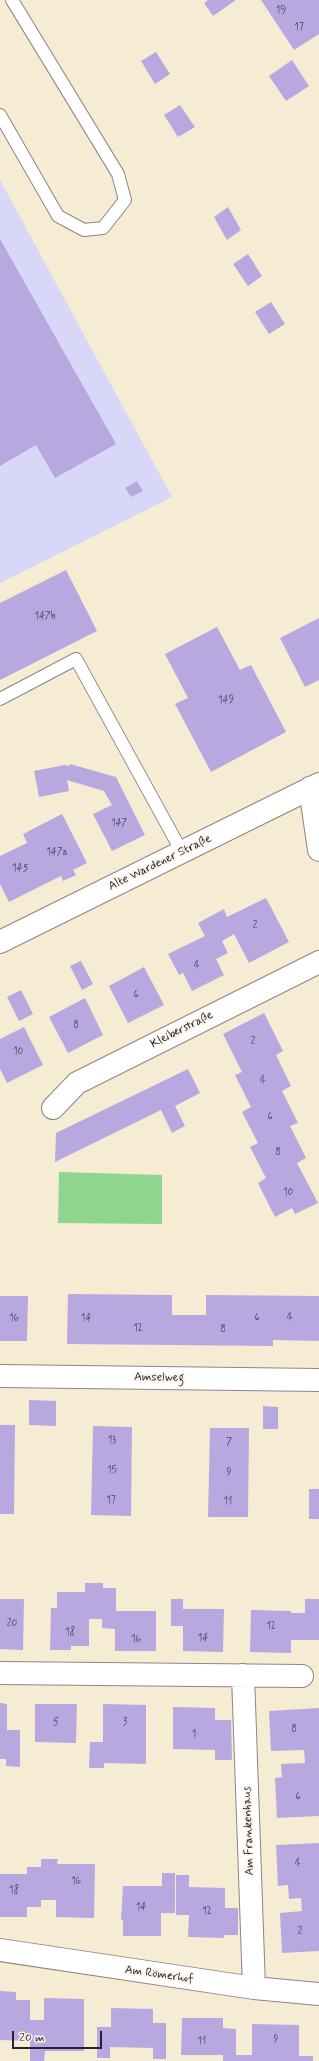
<!DOCTYPE html>
<meta charset="utf-8">
<style>
body{margin:0}
#map{position:relative;width:319px;height:2061px;overflow:hidden;background:#f6ebd3;font-family:Mynerve,sans-serif}
canvas{display:block}
.scale{position:absolute;left:12px;top:2031px;width:90px;height:18px;box-sizing:border-box;border:2px solid #22223b;border-top:0;padding-left:5px;font-size:12px;line-height:14px;white-space:nowrap;color:#22223b;-webkit-text-stroke:3px #fcf5e5;paint-order:stroke}
</style>
<div id="map">
<canvas width="319" height="2061"></canvas>
<div class="scale">20 m</div>
</div>
<script>
const g = document.querySelector('canvas').getContext('2d');
g.lineJoin = 'round';
function fillPath(path, color) { g.fillStyle = color; g.fill(path, 'evenodd'); }
function stroke(path, color, width, dash) { g.strokeStyle = color; g.lineWidth = width; g.lineCap = dash ? 'butt' : 'round'; g.setLineDash(dash || []); g.stroke(path); }
function label(font, color, halo, rows, align = 'center') {
  g.font = font + ' Mynerve,sans-serif'; g.lineWidth = 3.5; g.setLineDash([]); g.textBaseline = 'middle'; g.strokeStyle = halo; g.fillStyle = color; for (const [text, x, y, turn = 0] of rows) {
    g.save(); g.translate(x, y); g.rotate((+turn || 0) * Math.PI / 180); g.textAlign = isNaN(turn) ? turn : align; if (halo) g.strokeText(text, 0, 0); g.fillText(text, 0, 0); g.restore();
  }
}
const built = new Path2D(`
 M 0,180 L 172,497 L 0,583 Z`);
const green = new Path2D(`
 M 59,1172 L 162,1175 L 162,1224 L 58,1223 Z`);
const building = new Path2D(`
 M 208,0 L 236,0 L 213,16 L 204,3 Z
 M 261,0 L 319,0 L 319,34 L 294,50 Z
 M 156,52 L 170,74 L 155,84 L 141,61 Z
 M 292,60 L 309,86 L 286,101 L 269,76 Z
 M 180,105 L 195,127 L 178,137 L 164,115 Z
 M 228,207 L 241,230 L 227,240 L 214,217 Z
 M 0,239 L 116,444 L 55,478 L 36,445 L 0,466 Z
 M 248,254 L 262,276 L 248,286 L 233,264 Z
 M 271,302 L 285,324 L 269,334 L 255,312 Z
 M 137,481 L 143,491 L 131,497 L 125,488 Z
 M 66,570 L 97,631 L 0,680 L 0,603 Z
 M 319,618 L 319,680 L 305,687 L 280,638 Z
 M 217,627 L 240,670 L 251,665 L 286,732 L 211,772 L 175,704 L 188,698 L 165,654 Z
 M 70,764 L 116,777 L 145,835 L 112,851 L 93,814 L 112,805 L 104,791 L 67,780 L 69,791 L 39,797 L 34,771 L 65,765 L 69,766 Z
 M 62,814 L 87,863 L 73,870 L 76,875 L 63,881 L 61,876 L 9,902 L 0,884 L 0,856 L 27,843 L 23,834 Z
 M 266,898 L 289,942 L 249,963 L 234,934 L 222,941 L 228,953 L 216,959 L 224,975 L 192,991 L 183,973 L 179,975 L 168,954 L 205,936 L 198,923 L 224,909 L 227,917 Z
 M 81,961 L 93,984 L 82,990 L 70,966 Z
 M 144,967 L 164,1005 L 128,1023 L 109,986 Z
 M 21,990 L 33,1014 L 19,1021 L 7,997 Z
 M 85,998 L 103,1035 L 68,1053 L 49,1017 Z
 M 264,1013 L 283,1051 L 276,1055 L 291,1086 L 282,1091 L 298,1123 L 290,1126 L 306,1158 L 297,1163 L 318,1203 L 295,1214 L 292,1208 L 275,1217 L 258,1183 L 266,1178 L 250,1147 L 258,1143 L 242,1112 L 251,1107 L 235,1075 L 242,1072 L 223,1034 Z
 M 24,1027 L 43,1065 L 7,1083 L 0,1069 L 0,1039 Z
 M 188,1069 L 200,1093 L 175,1106 L 185,1126 L 172,1133 L 161,1110 L 55,1162 L 56,1133 Z
 M 68,1294 L 172,1295 L 172,1315 L 206,1315 L 206,1295 L 319,1296 L 319,1341 L 273,1340 L 273,1346 L 67,1344 Z
 M 0,1296 L 28,1296 L 27,1341 L 0,1341 Z
 M 29,1400 L 56,1401 L 56,1426 L 29,1425 Z
 M 263,1406 L 278,1407 L 278,1429 L 263,1429 Z
 M 0,1425 L 15,1425 L 14,1514 L 0,1514 Z
 M 93,1426 L 132,1427 L 131,1516 L 91,1515 Z
 M 210,1428 L 249,1428 L 248,1517 L 208,1517 Z
 M 309,1489 L 319,1489 L 319,1519 L 309,1519 Z
 M 85,1583 L 103,1583 L 103,1588 L 116,1588 L 116,1611 L 156,1611 L 156,1651 L 115,1651 L 115,1629 L 102,1628 L 102,1619 L 89,1619 L 89,1646 L 71,1646 L 71,1650 L 50,1650 L 51,1608 L 57,1608 L 57,1592 L 85,1592 Z
 M 0,1599 L 24,1599 L 23,1650 L 0,1649 Z
 M 171,1599 L 183,1599 L 183,1609 L 224,1609 L 223,1652 L 183,1651 L 183,1626 L 171,1626 Z
 M 305,1599 L 319,1599 L 319,1640 L 291,1640 L 291,1653 L 250,1652 L 251,1610 L 291,1611 L 291,1613 L 305,1613 Z
 M 0,1703 L 7,1704 L 7,1730 L 20,1730 L 20,1767 L 6,1766 L 6,1759 L 0,1759 Z
 M 35,1704 L 77,1704 L 76,1743 L 35,1742 Z
 M 103,1704 L 146,1705 L 146,1764 L 104,1763 L 104,1768 L 89,1768 L 90,1742 L 103,1742 Z
 M 173,1707 L 215,1708 L 215,1720 L 231,1720 L 232,1760 L 215,1760 L 215,1750 L 173,1749 Z
 M 319,1708 L 319,1816 L 277,1818 L 275,1778 L 282,1777 L 281,1764 L 305,1763 L 304,1750 L 271,1751 L 269,1711 Z
 M 319,1843 L 319,1951 L 282,1953 L 280,1913 L 302,1911 L 301,1898 L 289,1899 L 288,1885 L 278,1886 L 276,1845 Z
 M 41,1859 L 58,1859 L 57,1864 L 95,1864 L 94,1918 L 56,1917 L 56,1900 L 41,1900 L 41,1907 L 27,1907 L 27,1917 L 0,1917 L 0,1874 L 27,1874 L 27,1867 L 41,1867 Z
 M 162,1873 L 175,1873 L 175,1913 L 161,1913 L 161,1936 L 123,1936 L 123,1920 L 121,1920 L 123,1886 L 162,1886 Z
 M 176,1875 L 189,1875 L 189,1887 L 225,1888 L 225,1908 L 238,1908 L 238,1935 L 224,1935 L 224,1938 L 188,1937 L 189,1915 L 176,1915 Z
 M 0,1991 L 16,1992 L 16,2000 L 30,2000 L 30,2020 L 44,2020 L 44,1998 L 84,1999 L 84,2051 L 45,2051 L 44,2061 L 30,2061 L 30,2041 L 0,2040 Z
 M 111,2008 L 153,2009 L 153,2023 L 166,2023 L 166,2059 L 153,2059 L 153,2048 L 110,2047 L 110,2058 L 97,2058 L 97,2027 L 111,2027 Z
 M 182,2018 L 223,2018 L 223,2028 L 236,2029 L 236,2055 L 252,2055 L 252,2024 L 299,2025 L 299,2056 L 313,2056 L 313,2061 L 223,2061 L 223,2055 L 181,2055 Z`);
const lane = new Path2D(`
 M 0,115 L 58,216 L 84,230 L 103,228 L 125,200 L 118,174 L 12,0
 M 0,699 L 76,659 L 182,852`);
const street = new Path2D(`
 M 310,788 L 319,850
 M 0,942 L 319,784
 M 53,1108 L 77,1083 L 319,962
 M 0,1376 L 319,1380
 M 0,1673 L 302,1676
 M 243,1675 L 254,1988
 M 0,1950 L 254,1988 L 319,1994`);
const numberNames = [
 ["19",281,11],
 ["17",299,28],
 ["147b",45,617],
 ["149",226,701],
 ["147",119,824],
 ["147a",57,853],
 ["145",20,869],
 ["2",255,926],
 ["4",197,966],
 ["6",136,995],
 ["8",76,1026],
 ["2",253,1042],
 ["10",18,1052],
 ["4",263,1081],
 ["6",270,1117],
 ["8",278,1153],
 ["10",288,1193],
 ["6",257,1318],
 ["4",290,1318],
 ["16",14,1319],
 ["14",86,1319],
 ["12",138,1329],
 ["8",223,1330],
 ["13",112,1441],
 ["7",229,1443],
 ["15",112,1471],
 ["9",229,1473],
 ["17",111,1501],
 ["11",228,1502],
 ["20",12,1624],
 ["12",271,1627],
 ["18",70,1633],
 ["14",203,1639],
 ["16",136,1640],
 ["5",56,1723],
 ["3",125,1723],
 ["8",294,1730],
 ["1",194,1735],
 ["6",298,1797],
 ["4",298,1864],
 ["16",76,1882],
 ["18",14,1891],
 ["14",141,1908],
 ["12",207,1912],
 ["2",300,1932],
 ["9",276,2040],
 ["11",202,2042]
];
const streetNames = [
 ["Alte Wardener Straße",160,863,-26],
 ["Kleiberstraße",182,1030,-27],
 ["Amselweg",159,1378,1],
 ["Am Frankenhaus",249,1831,-92],
 ["Am Römerhof",159,1975,8]
];
fillPath(built, '#d9d7f8');
fillPath(green, '#8fd58f');
fillPath(building, '#b8a8e0');
stroke(lane, '#8c8687', 14);
stroke(street, '#8c8687', 24);
stroke(lane, '#fff', 12);
stroke(street, '#fff', 22);
label('10px', '#484464', null, numberNames);
label('12px', '#22223b', '#fcf5e5', streetNames);
</script>
